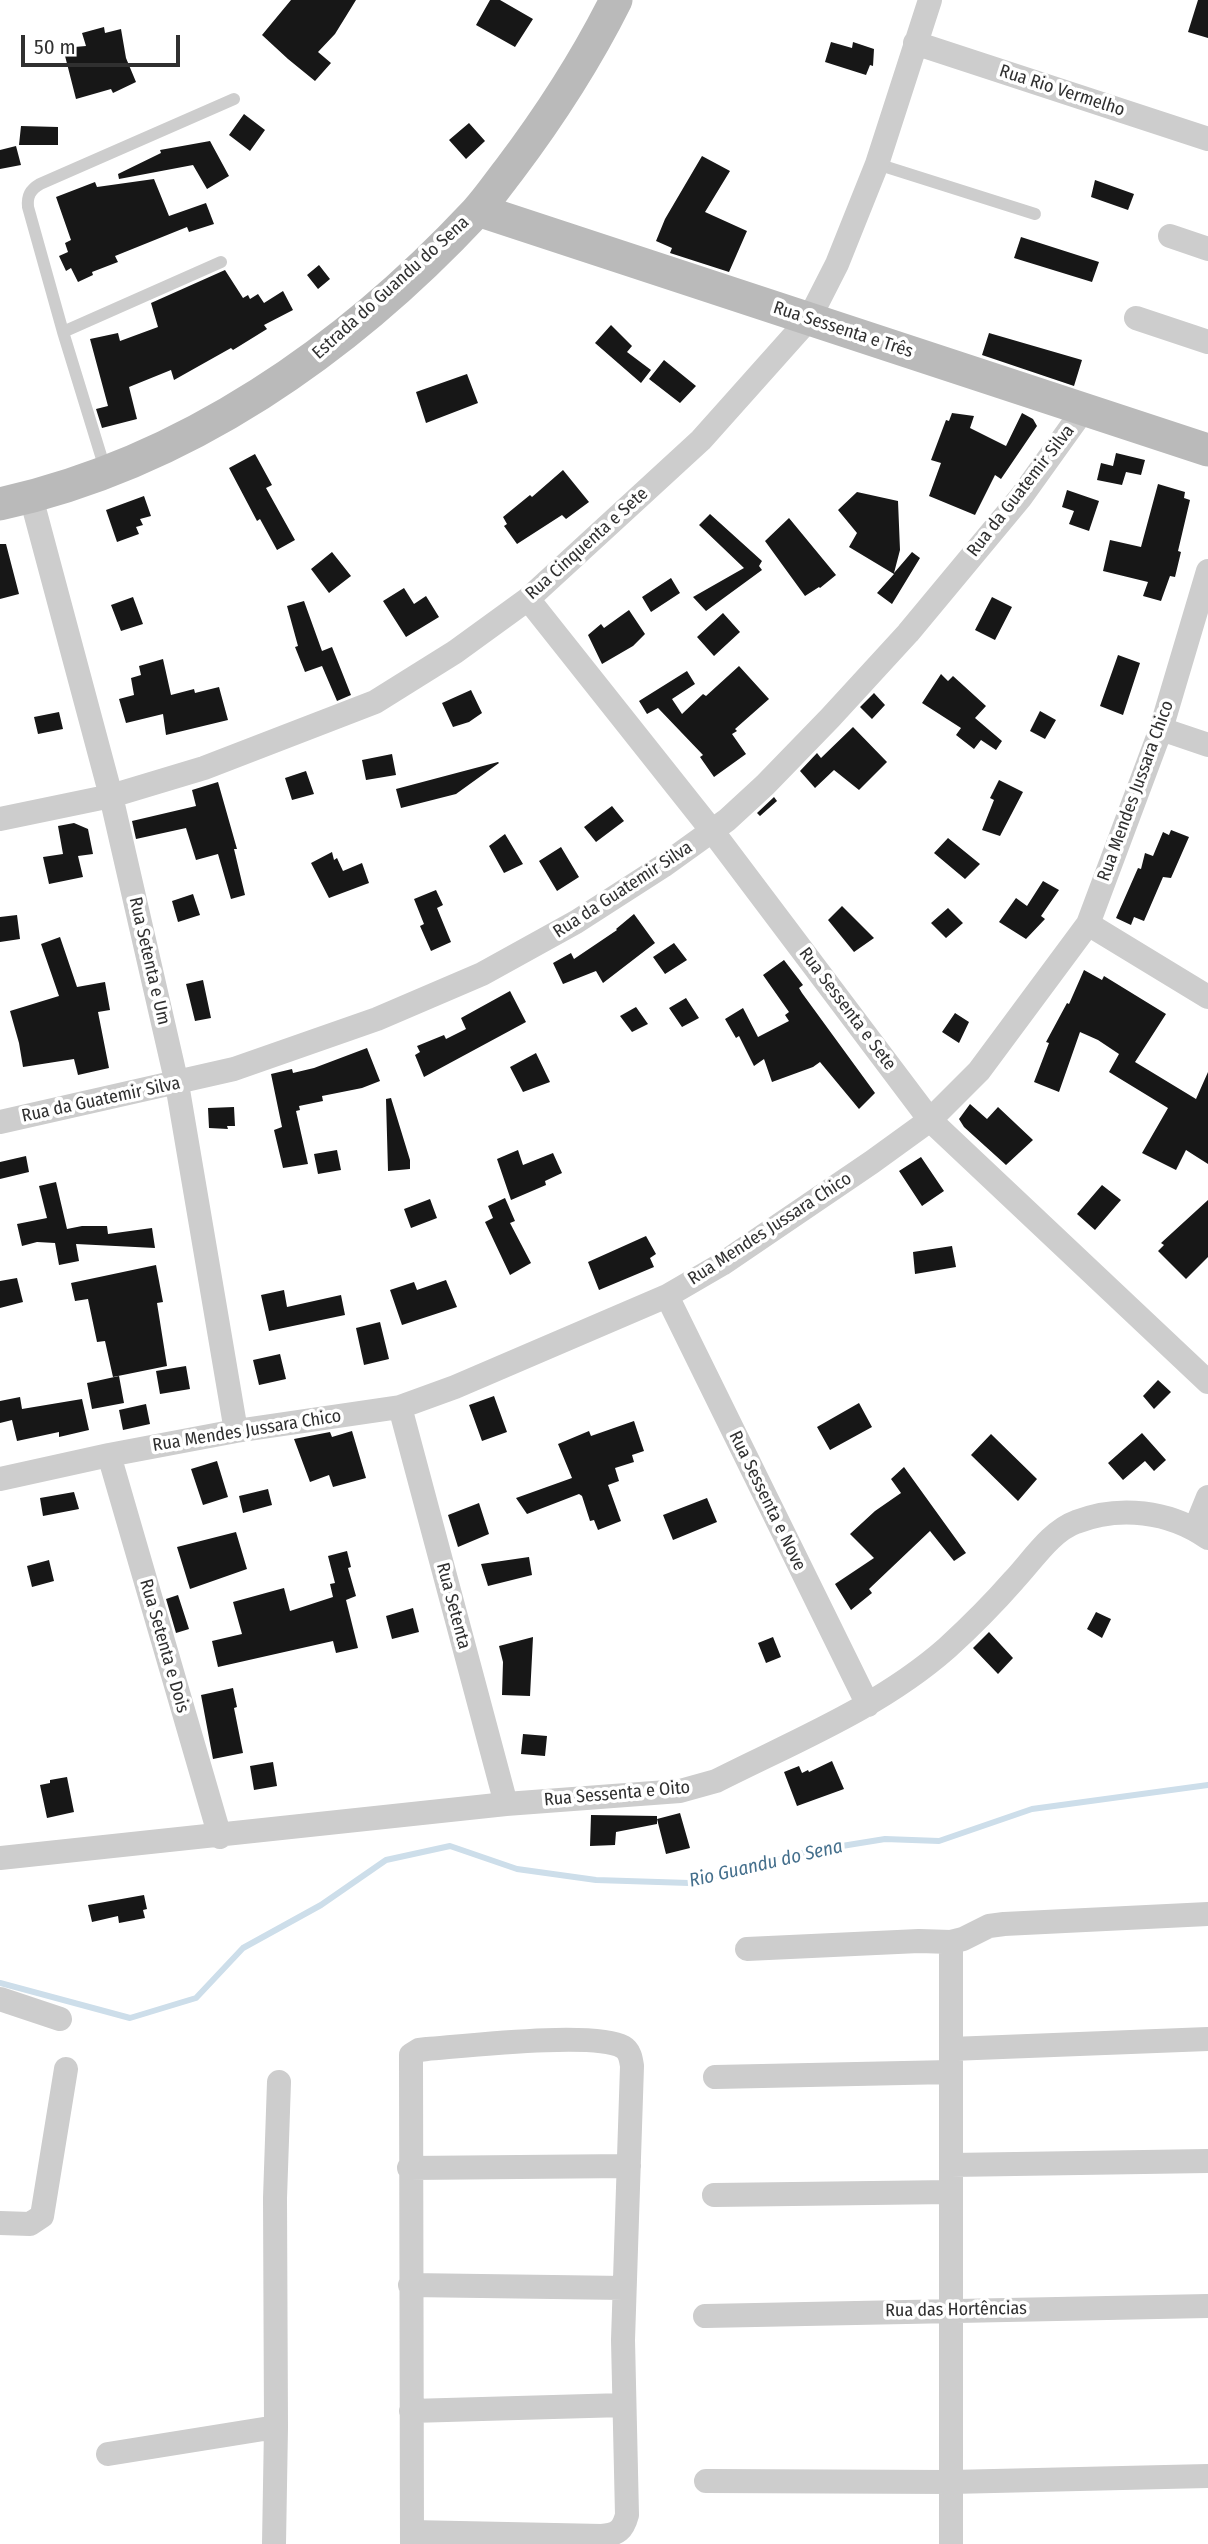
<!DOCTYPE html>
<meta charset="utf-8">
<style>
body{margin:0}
#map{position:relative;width:1208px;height:2544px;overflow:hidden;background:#fff;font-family:"Fira Sans Condensed",sans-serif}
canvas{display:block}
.scale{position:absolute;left:21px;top:35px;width:159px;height:32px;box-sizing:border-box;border:4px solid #303030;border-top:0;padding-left:9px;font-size:21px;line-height:24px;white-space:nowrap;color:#303030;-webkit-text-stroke:5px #fff;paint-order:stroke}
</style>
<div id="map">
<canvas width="1208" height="2544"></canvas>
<div class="scale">50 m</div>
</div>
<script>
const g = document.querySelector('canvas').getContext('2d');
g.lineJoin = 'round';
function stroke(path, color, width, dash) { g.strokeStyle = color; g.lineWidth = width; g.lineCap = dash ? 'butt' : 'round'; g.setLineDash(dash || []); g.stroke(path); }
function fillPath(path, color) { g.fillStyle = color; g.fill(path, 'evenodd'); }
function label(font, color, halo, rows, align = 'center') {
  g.font = font + ' "Fira Sans Condensed",sans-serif'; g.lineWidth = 7; g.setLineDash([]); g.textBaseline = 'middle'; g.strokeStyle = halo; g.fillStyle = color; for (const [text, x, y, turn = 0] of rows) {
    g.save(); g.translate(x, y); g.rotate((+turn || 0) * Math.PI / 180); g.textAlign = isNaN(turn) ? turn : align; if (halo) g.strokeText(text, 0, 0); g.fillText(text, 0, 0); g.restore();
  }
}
const stream = new Path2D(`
 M 0,1983 L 130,2018 L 196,1998 L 243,1948 L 321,1905 L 386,1860 L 450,1846 L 517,1869 L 596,1880 L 689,1883 L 811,1851 L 885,1839 L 939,1841 L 1032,1809 L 1208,1785`);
const building = new Path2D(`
 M 291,0 L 356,0 L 335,34 L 318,52 L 331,63 L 315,81 L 288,59 L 262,35 Z
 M 490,0 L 500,0 L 533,19 L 515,47 L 476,25 Z
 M 1198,0 L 1208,0 L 1208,38 L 1188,32 Z
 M 104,27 L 105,33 L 121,29 L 126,58 L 136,82 L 113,93 L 111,89 L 76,99 L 63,48 L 86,46 L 82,33 Z
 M 831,42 L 852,48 L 853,42 L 874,49 L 873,66 L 870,65 L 866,75 L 825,62 Z
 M 244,114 L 265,130 L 250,151 L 229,135 Z
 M 469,123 L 485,141 L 466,159 L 449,140 Z
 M 21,126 L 58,127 L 58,145 L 19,145 Z
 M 210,141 L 229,176 L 207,189 L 193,165 L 119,179 L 118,174 L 161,153 L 160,150 Z
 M 16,146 L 21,165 L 0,169 L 0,150 Z
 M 702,156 L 730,171 L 705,212 L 747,231 L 729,272 L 670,253 L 672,248 L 656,241 L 665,219 Z
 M 154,179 L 169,216 L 206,203 L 214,224 L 189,232 L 187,227 L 115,256 L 118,262 L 92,272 L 93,275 L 78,282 L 71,268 L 66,271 L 59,256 L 68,252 L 65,243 L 71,240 L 56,197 L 95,182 L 97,187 Z
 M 1095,180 L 1134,194 L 1128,210 L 1091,197 Z
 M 1021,237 L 1099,262 L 1092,282 L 1014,258 Z
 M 319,265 L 330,279 L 318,289 L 307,275 Z
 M 225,270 L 243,298 L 248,295 L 250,299 L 258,294 L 264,303 L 283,291 L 293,310 L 264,325 L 267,329 L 233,350 L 231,348 L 174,380 L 171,370 L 129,387 L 137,419 L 102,428 L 96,409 L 108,406 L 90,339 L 118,333 L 120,341 L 158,327 L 151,303 Z
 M 611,325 L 632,346 L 627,352 L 651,370 L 641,383 L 595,343 Z
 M 989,333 L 1082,360 L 1074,386 L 982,355 Z
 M 664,360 L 696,386 L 680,403 L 649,379 Z
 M 467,374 L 478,403 L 426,423 L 416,392 Z
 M 952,413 L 974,416 L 970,428 L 1006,446 L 1022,413 L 1033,419 L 1037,426 L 1001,479 L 995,475 L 975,515 L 929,496 L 941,463 L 931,460 L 946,420 L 949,421 Z
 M 1116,453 L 1145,460 L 1141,475 L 1126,472 L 1122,485 L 1097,480 L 1101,463 L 1113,466 Z
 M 255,454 L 272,485 L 266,488 L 295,540 L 277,550 L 260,519 L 257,521 L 229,468 Z
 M 563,470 L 589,502 L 566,519 L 562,515 L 517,544 L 504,526 L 507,524 L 503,517 L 530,495 L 532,497 Z
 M 1158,484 L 1185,492 L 1184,498 L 1190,500 L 1178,551 L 1181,552 L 1175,577 L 1170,576 L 1161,601 L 1143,596 L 1148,582 L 1103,571 L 1110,540 L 1141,547 Z
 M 1067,490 L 1099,501 L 1089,531 L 1069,524 L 1074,511 L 1062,507 Z
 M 857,492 L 898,501 L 900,550 L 894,573 L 912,552 L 920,558 L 892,604 L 877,593 L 894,574 L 849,547 L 857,533 L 838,510 Z
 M 144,496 L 151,516 L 140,519 L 143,525 L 136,527 L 139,534 L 117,542 L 106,510 Z
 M 710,514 L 762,561 L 759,566 L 762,570 L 706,611 L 693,597 L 744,568 L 699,525 Z
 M 789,518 L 836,575 L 820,588 L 819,587 L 805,596 L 765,541 Z
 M 0,544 L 6,544 L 19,594 L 0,599 Z
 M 332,552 L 351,576 L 329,593 L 311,569 Z
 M 671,578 L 680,593 L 651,612 L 642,597 Z
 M 404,588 L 414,604 L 426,596 L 439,617 L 406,637 L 383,601 Z
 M 133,597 L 143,624 L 121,631 L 111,605 Z
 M 992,597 L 1012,607 L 995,640 L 975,630 Z
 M 304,601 L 322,651 L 332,647 L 351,695 L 337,701 L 322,666 L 305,672 L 295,647 L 298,646 L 287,606 Z
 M 629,610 L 645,634 L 633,646 L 602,664 L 588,635 L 601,624 L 604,628 Z
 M 723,613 L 740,632 L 714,656 L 697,637 Z
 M 1118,655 L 1140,663 L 1123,715 L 1100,706 Z
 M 163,659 L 171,695 L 194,689 L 195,693 L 219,687 L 228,720 L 166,735 L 163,714 L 126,723 L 119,699 L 134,695 L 131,678 L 141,675 L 139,666 Z
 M 739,666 L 769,699 L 735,729 L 737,731 L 732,734 L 746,754 L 714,777 L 700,757 L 703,755 L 658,708 L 647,714 L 639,701 L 687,671 L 695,684 L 672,699 L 682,714 L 703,694 L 706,696 Z
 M 941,674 L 948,681 L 953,676 L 986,706 L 975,718 L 1002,741 L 996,750 L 981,740 L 974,749 L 956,735 L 961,728 L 922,703 Z
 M 471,690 L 482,713 L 469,722 L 453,727 L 442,703 Z
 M 874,693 L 885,705 L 872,719 L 860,707 Z
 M 1040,711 L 1056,720 L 1045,739 L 1030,731 Z
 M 59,712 L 63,729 L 38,734 L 34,717 Z
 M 853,727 L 887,762 L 859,790 L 834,770 L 815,788 L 800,771 L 817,753 L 821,758 Z
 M 392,754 L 396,775 L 366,780 L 362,760 Z
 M 498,762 L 499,763 L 456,794 L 401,808 L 396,789 Z
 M 306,771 L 314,794 L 292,800 L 285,778 Z
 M 999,780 L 1023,792 L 1000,836 L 982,830 L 994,800 L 990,798 Z
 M 218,782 L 237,849 L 234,849 L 245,895 L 231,899 L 218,854 L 196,860 L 186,828 L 136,839 L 132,821 L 196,806 L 192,790 Z
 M 774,797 L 777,801 L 760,816 L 757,813 Z
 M 612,806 L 624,821 L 596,842 L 584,827 Z
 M 74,823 L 88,829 L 93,854 L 78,856 L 83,877 L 49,884 L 43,857 L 63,854 L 58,826 Z
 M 1171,830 L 1189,837 L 1171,878 L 1163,877 L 1144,921 L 1134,917 L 1131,925 L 1116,918 L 1138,868 L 1141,869 L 1145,853 L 1153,856 L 1163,832 L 1169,835 Z
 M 505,834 L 523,864 L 504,873 L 489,846 Z
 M 948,838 L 980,864 L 965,879 L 934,853 Z
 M 561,847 L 579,877 L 557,891 L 539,861 Z
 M 332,852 L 334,860 L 337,858 L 343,871 L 362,863 L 369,883 L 329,898 L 311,863 Z
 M 1043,881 L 1059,890 L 1041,916 L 1045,919 L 1026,939 L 999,922 L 1016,898 L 1027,906 Z
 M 436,890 L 443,905 L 437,908 L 451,942 L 431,951 L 420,926 L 424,924 L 414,899 Z
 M 193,894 L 200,915 L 178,922 L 172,901 Z
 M 842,906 L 874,938 L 854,952 L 828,920 Z
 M 948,908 L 963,923 L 946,938 L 931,923 Z
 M 634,914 L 655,943 L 603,983 L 596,971 L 563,984 L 553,963 L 571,953 L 574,959 L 617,930 L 616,929 Z
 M 17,915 L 20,939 L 0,942 L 0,917 Z
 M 60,937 L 77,987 L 105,982 L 110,1010 L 98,1012 L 109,1068 L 78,1075 L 74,1059 L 23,1067 L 19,1043 L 10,1011 L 59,996 L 41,944 Z
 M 674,943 L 687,960 L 665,974 L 653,957 Z
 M 784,960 L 803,985 L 799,988 L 802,993 L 875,1093 L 859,1109 L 820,1062 L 813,1067 L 772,1082 L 764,1059 L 754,1066 L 739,1036 L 736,1038 L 725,1019 L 743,1008 L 758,1037 L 789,1021 L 785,1015 L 789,1012 L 763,975 Z
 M 1084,970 L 1102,980 L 1104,976 L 1166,1014 L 1135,1062 L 1196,1099 L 1208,1072 L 1208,1164 L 1186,1150 L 1176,1170 L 1142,1153 L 1168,1108 L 1109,1072 L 1119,1054 L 1098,1040 L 1080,1032 L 1059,1092 L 1034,1082 L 1049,1043 L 1046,1042 L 1067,1003 L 1069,1004 Z
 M 203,980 L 211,1018 L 195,1021 L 186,984 Z
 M 510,991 L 526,1022 L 424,1077 L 415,1055 L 420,1052 L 417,1046 L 444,1035 L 446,1039 L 466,1029 L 461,1018 Z
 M 686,998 L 699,1018 L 682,1027 L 669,1008 Z
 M 636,1007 L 648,1024 L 632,1032 L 620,1016 Z
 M 955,1013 L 969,1022 L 959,1043 L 942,1032 Z
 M 367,1048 L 380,1081 L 362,1088 L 322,1096 L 323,1101 L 299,1106 L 300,1110 L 296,1111 L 308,1164 L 283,1168 L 274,1130 L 282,1127 L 271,1074 L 292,1069 L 293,1073 L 314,1068 Z
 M 536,1053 L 550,1082 L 523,1092 L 510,1067 Z
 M 391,1098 L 410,1160 L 410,1169 L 388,1171 L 386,1099 Z
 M 970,1104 L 987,1119 L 998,1107 L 1033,1140 L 1006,1165 L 964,1127 L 959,1119 Z
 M 234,1107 L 235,1126 L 227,1126 L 228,1129 L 209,1128 L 208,1108 Z
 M 337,1150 L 341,1170 L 318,1174 L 314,1154 Z
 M 518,1150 L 523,1165 L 553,1153 L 562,1173 L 545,1181 L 546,1185 L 511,1200 L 497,1159 Z
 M 26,1156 L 29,1172 L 0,1179 L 0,1162 Z
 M 921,1157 L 944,1191 L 922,1206 L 899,1171 Z
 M 56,1182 L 67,1229 L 82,1226 L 107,1226 L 108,1234 L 152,1228 L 155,1248 L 76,1244 L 79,1261 L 59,1265 L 55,1243 L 37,1242 L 22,1246 L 17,1224 L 47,1218 L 39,1186 Z
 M 1102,1185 L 1121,1200 L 1095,1230 L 1077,1214 Z
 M 505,1198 L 515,1221 L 510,1223 L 531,1263 L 510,1275 L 485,1222 L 493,1218 L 488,1206 Z
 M 430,1199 L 437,1218 L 411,1228 L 404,1209 Z
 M 1208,1200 L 1208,1257 L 1186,1279 L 1158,1251 L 1164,1245 L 1161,1243 Z
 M 646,1236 L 656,1254 L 650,1258 L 654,1267 L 599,1290 L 588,1262 Z
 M 952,1246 L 956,1267 L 915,1274 L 913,1252 Z
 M 156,1265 L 163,1302 L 157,1303 L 167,1366 L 113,1377 L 105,1341 L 97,1342 L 88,1299 L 75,1301 L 71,1283 Z
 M 17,1278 L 23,1302 L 0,1308 L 0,1281 Z
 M 446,1280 L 457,1307 L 402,1325 L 390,1290 L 414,1282 L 417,1290 Z
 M 284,1290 L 287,1307 L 341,1295 L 345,1315 L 269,1331 L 261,1295 Z
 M 380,1322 L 389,1359 L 364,1365 L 356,1328 Z
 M 280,1354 L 286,1379 L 259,1385 L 253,1360 Z
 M 186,1366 L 190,1389 L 160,1394 L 156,1371 Z
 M 119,1376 L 124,1403 L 92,1409 L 87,1383 Z
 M 1158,1380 L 1171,1392 L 1154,1409 L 1143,1396 Z
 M 494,1396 L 507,1432 L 482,1441 L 469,1405 Z
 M 20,1397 L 22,1409 L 82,1399 L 89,1430 L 59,1437 L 59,1432 L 17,1441 L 12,1420 L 0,1423 L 0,1401 Z
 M 859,1403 L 872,1427 L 830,1450 L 817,1427 Z
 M 146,1404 L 150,1424 L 123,1430 L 119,1410 Z
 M 634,1421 L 644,1451 L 632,1455 L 634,1462 L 615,1468 L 619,1481 L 608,1485 L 621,1521 L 598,1530 L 594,1520 L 590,1521 L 582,1496 L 579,1494 L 527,1514 L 516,1498 L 572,1478 L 558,1444 L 589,1431 L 591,1436 Z
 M 352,1431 L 366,1478 L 333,1487 L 329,1475 L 310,1482 L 294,1439 L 330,1432 L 332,1437 Z
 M 1142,1433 L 1166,1460 L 1154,1471 L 1145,1461 L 1123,1480 L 1108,1463 Z
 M 991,1434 L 1037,1479 L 1018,1501 L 971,1455 Z
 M 217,1461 L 228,1497 L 203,1505 L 191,1469 Z
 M 904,1467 L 966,1553 L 954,1561 L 930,1531 L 869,1589 L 872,1593 L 851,1610 L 835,1584 L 874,1558 L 850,1534 L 875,1511 L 901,1493 L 891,1479 Z
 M 268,1489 L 272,1505 L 243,1513 L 239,1496 Z
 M 74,1492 L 79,1509 L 43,1516 L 40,1498 Z
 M 707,1498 L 717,1522 L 673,1540 L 663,1515 Z
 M 479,1503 L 489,1534 L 458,1547 L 448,1515 Z
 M 236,1532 L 247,1569 L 190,1589 L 177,1547 Z
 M 347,1551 L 351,1567 L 348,1568 L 356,1596 L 346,1600 L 358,1648 L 336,1653 L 333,1641 L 218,1667 L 212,1641 L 242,1634 L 233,1602 L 284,1588 L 290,1611 L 333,1597 L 330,1584 L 335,1583 L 328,1556 Z
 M 529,1557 L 532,1575 L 488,1586 L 481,1564 Z
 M 49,1560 L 54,1581 L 32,1587 L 27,1566 Z
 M 178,1595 L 189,1629 L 176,1633 L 166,1599 Z
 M 413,1608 L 419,1632 L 392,1639 L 386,1616 Z
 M 1096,1612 L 1111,1619 L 1102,1638 L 1087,1629 Z
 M 989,1632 L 1013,1658 L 998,1674 L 973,1648 Z
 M 533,1637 L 530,1696 L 502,1695 L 503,1662 L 499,1646 Z
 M 773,1637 L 781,1657 L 766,1663 L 758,1643 Z
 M 233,1688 L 237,1707 L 234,1708 L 243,1753 L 213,1759 L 201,1695 Z
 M 523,1734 L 547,1736 L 545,1756 L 521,1754 Z
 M 832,1761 L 844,1789 L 797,1806 L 784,1772 L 799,1766 L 802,1773 L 808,1770 L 809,1772 Z
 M 273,1762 L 277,1786 L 254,1790 L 250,1766 Z
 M 67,1777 L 74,1812 L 47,1818 L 40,1785 L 50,1783 L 50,1780 Z
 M 680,1813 L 690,1848 L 666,1854 L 657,1819 Z
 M 591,1815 L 657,1816 L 657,1824 L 616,1832 L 615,1845 L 590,1846 Z
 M 144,1895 L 147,1909 L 143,1910 L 145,1918 L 119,1923 L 118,1916 L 92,1922 L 88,1905 Z`);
const lane = new Path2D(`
 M 877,164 L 1035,214
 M 63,332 L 221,262
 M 106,472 L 63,332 L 28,207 C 27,196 30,190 40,184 L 234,99`);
const street = new Path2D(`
 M 915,43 L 1208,139
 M 1170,236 L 1208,249
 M 1136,318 L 1208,342
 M 31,497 L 111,796 L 177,1084 L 236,1431
 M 528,599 L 713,832 L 930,1120 L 1208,1382
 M 1161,729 L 1208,745
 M 0,819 L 111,796 L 204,768 L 375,702 L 455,652 L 528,599 L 701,440 L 809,319 L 837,264 L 877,164 L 930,0
 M 1088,924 L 1208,997
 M 0,1122 L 234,1069 L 377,1019 L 482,974 L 576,922 L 663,866 L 727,820 L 765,785 L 830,718 L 908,633 L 1021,497 L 1084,409
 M 667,1296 L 868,1705
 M 400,1407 L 506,1804
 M 109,1455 L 220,1837
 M 0,1479 L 109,1455 L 236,1431 L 400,1407 L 455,1387 L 667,1296 L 722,1264 L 872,1162 L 930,1120 L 979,1071 L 1088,924 L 1161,729 L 1208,571
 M 1195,1529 L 1208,1497
 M 0,1858 L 506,1804 L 680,1791 L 716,1781 C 795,1741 880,1707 947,1648 C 970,1627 993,1604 1014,1580 C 1032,1561 1051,1531 1076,1522 C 1119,1505 1170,1511 1208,1538
 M 951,1942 L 951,2544
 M 747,1949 L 919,1941 L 951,1942 L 963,1939 L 989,1926 L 1004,1924 L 1208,1914
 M 0,1999 L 60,2019
 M 951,2049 L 1208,2039
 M 715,2077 L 951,2072
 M 951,2165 L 1208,2161
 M 409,2168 L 629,2166
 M 714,2195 L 951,2192
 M 0,2223 L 30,2224 L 42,2216 L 66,2069
 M 410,2285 L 624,2288
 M 705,2316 L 1208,2306
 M 411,2411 L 624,2405
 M 108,2454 L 276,2427
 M 706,2481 L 951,2482 L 1208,2476
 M 412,2532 L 602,2536 C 618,2534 623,2530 627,2515 L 623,2340 L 632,2066 C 631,2059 630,2051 623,2047 C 595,2031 465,2046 427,2049 L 419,2050 L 411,2055 L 412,2544
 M 274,2544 L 276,2427 L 275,2198 L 279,2082`);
const secondary = new Path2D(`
 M 478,210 L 1208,450
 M 0,504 C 186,463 348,349 476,212 C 488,199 498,184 509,170 C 549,117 586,60 616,0`);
const streetNames = [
 ["Rua Rio Vermelho",1062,91,18],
 ["Estrada do Guandu do Sena",391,288,-42],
 ["Rua Sessenta e Três",843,330,18],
 ["Rua da Guatemir Silva",1021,491,-52],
 ["Rua Cinquenta e Sete",587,544,-42],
 ["Rua Mendes Jussara Chico",1136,791,-70],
 ["Rua da Guatemir Silva",623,890,-33],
 ["Rua Setenta e Um",149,961,77],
 ["Rua Sessenta e Sete",847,1009,53],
 ["Rua da Guatemir Silva",101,1100,-12],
 ["Rua Mendes Jussara Chico",770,1229,-33],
 ["Rua Mendes Jussara Chico",247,1431,-9],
 ["Rua Sessenta e Nove",767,1501,64],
 ["Rua Setenta",453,1606,75],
 ["Rua Setenta e Dois",164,1646,74],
 ["Rua Sessenta e Oito",617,1794,-5],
 ["Rua das Hortências",956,2310,-1]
];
const waterNames = [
 ["Rio Guandu do Sena",766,1864,-13]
];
stroke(stream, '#cddeea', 6);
fillPath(building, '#171717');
stroke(lane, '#cdcdcd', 12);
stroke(street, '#cdcdcd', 24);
stroke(secondary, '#bababa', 33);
label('18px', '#303030', '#fff', streetNames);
label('italic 19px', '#446f8c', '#fff', waterNames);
</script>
